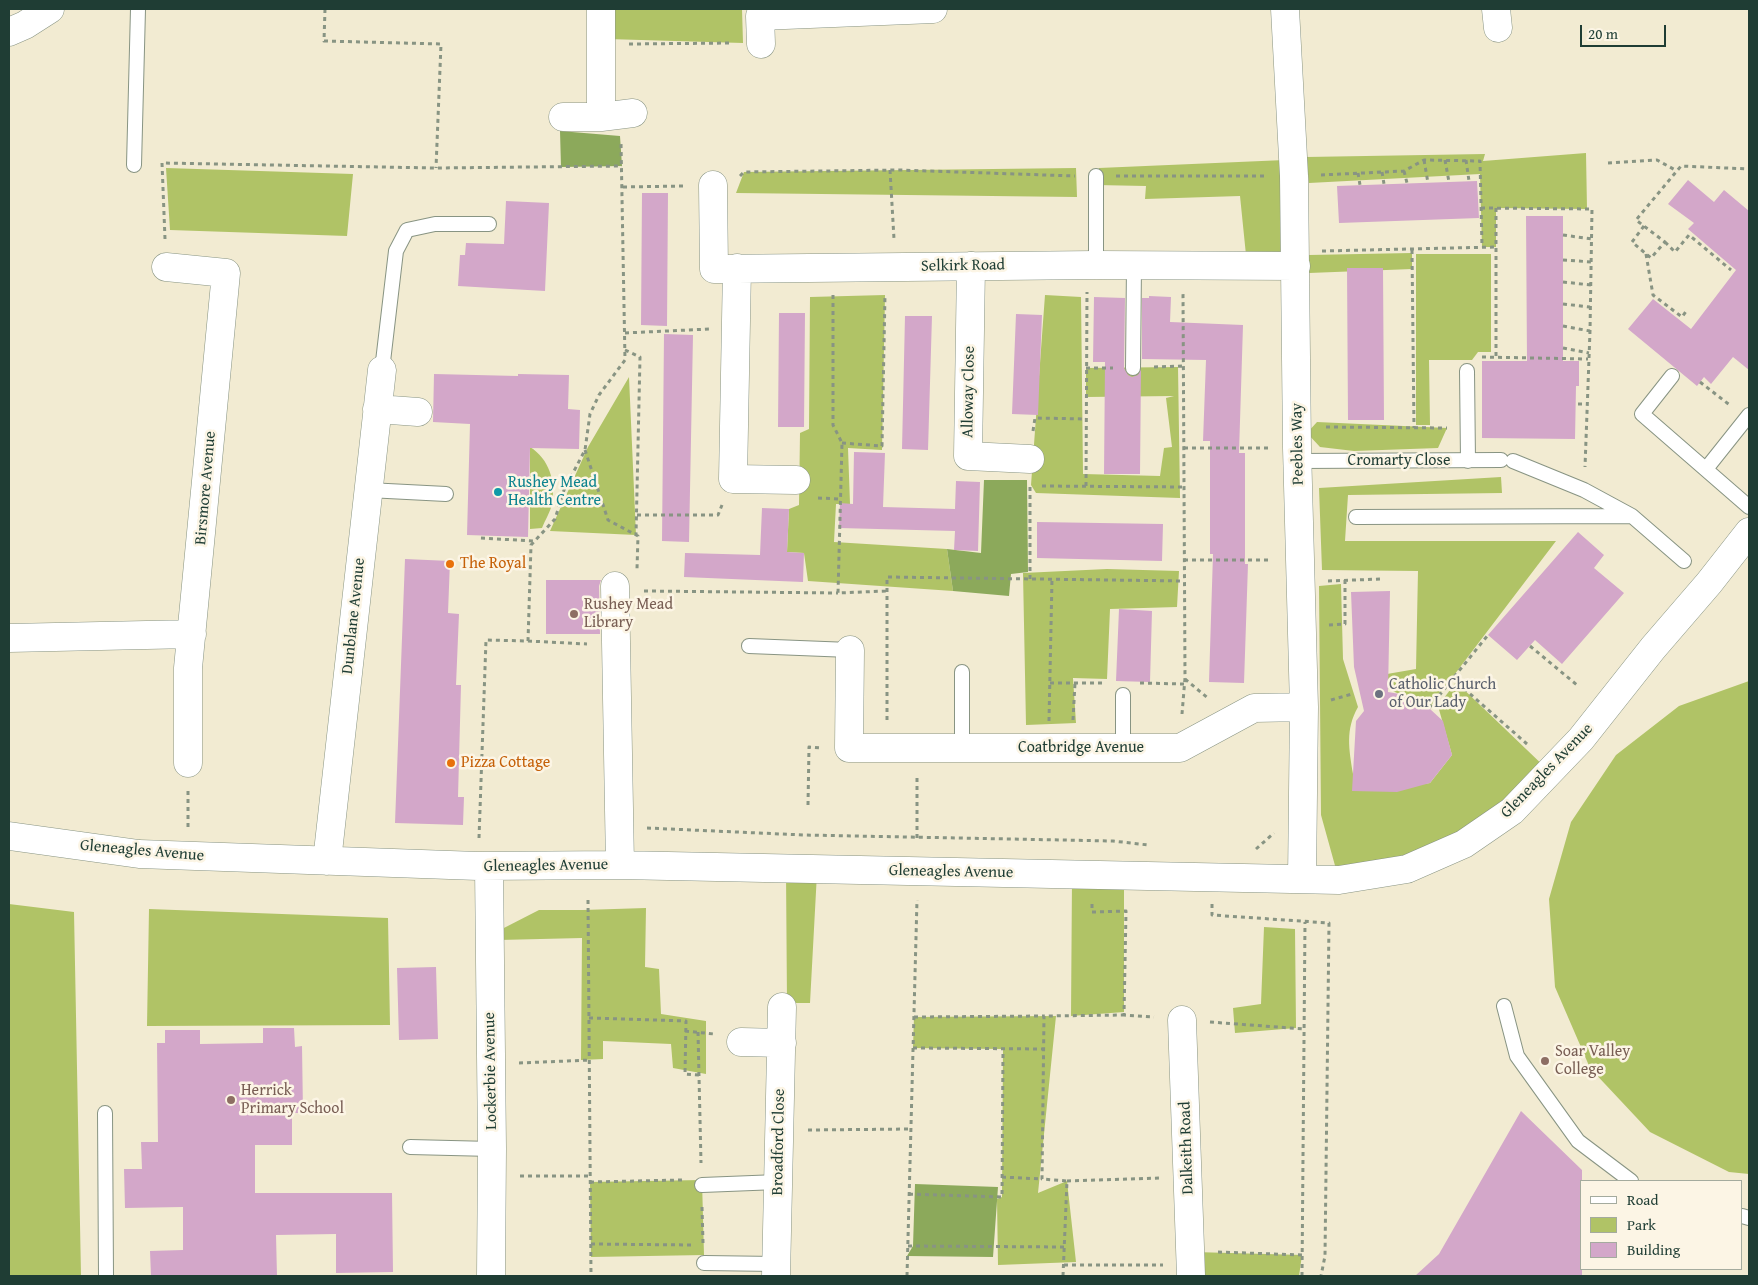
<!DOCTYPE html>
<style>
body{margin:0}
#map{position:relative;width:1758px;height:1285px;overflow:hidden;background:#f2ebd2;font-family:"Gentium Book Plus",serif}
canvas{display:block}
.frame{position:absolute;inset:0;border:10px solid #1f3d34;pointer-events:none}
.legend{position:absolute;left:1580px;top:1180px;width:162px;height:90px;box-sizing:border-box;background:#fcf5e5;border:1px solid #a4ab9e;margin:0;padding:6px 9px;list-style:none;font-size:15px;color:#1f3d34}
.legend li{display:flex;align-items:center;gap:10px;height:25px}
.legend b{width:25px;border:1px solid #a4ab9e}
.scale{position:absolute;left:1580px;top:25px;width:86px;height:22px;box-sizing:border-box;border:2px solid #1f3d34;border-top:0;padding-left:6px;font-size:15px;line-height:18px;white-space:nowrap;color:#1f3d34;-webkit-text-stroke:4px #fcf5e5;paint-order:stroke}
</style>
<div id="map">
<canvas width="1758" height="1285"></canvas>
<div class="frame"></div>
<ul class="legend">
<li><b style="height:6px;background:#fff"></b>Road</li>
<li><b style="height:14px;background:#b0c366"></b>Park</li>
<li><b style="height:14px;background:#d3a7c9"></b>Building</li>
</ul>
<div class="scale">20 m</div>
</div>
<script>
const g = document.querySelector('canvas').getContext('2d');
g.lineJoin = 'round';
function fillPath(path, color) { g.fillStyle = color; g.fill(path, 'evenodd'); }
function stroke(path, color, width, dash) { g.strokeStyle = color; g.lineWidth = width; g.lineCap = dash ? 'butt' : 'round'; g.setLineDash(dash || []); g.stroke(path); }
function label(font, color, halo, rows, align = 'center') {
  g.font = font + ' "Gentium Book Plus",serif'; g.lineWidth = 5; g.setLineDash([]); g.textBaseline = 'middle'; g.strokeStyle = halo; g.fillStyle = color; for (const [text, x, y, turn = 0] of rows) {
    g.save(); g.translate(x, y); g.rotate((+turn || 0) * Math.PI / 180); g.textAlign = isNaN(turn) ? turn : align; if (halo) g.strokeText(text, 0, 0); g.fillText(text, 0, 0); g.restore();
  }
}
const green = new Path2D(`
 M 606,9 L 742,9 L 743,43 L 607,39 Z
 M 1586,153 L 1587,209 L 1496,208 L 1496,247 L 1482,247 L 1480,174 L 1309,183 L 1306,157 L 1485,154 L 1483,161 Z
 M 1285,160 L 1286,253 L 1246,255 L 1240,196 L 1145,199 L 1146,186 L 1096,185 L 1099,168 Z
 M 166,168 L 353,174 L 347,236 L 170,230 Z
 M 1076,168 L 1077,197 L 736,193 L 744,172 Z
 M 1412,253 L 1412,269 L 1309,273 L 1309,255 Z
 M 1416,254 L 1491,254 L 1491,352 L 1478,352 L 1472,360 L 1429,360 L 1430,425 L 1416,425 Z
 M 885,295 L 882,450 L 848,448 L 850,504 L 836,504 L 834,542 L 947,549 L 953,591 L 808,581 L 804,553 L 787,552 L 789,509 L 799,505 L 800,433 L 809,429 L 810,297 Z
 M 1045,295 L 1081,297 L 1083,474 L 1160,476 L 1164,448 L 1172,447 L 1166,398 L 1174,396 L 1086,397 L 1086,368 L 1178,367 L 1180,498 L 1036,493 L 1031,485 Z
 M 629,377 L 636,535 L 550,531 L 588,447 Z
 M 1317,422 L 1447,428 L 1438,448 L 1354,451 L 1320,447 L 1307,433 Z
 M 530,447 C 549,459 556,481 552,503 C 551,511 545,520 542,528 L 530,529 Z
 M 1501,477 L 1502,493 L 1348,495 L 1345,541 L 1556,541 L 1429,708 L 1380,685 L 1387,674 L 1416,669 L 1418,571 L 1322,570 L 1319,488 Z
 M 1107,569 L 1179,571 L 1177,607 L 1110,609 L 1107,679 L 1073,678 L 1076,723 L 1026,725 L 1023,573 Z
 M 1341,584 L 1343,659 L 1358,707 C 1345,730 1349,749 1353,774 L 1389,789 L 1430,783 L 1452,755 L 1438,706 L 1456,682 L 1550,772 L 1464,844 L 1339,880 L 1321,815 L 1319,586 Z
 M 1749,681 L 1749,1174 L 1729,1172 L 1650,1132 L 1590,1068 L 1555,987 L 1549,899 L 1571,822 L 1616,755 L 1679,706 Z
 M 786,872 L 817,873 L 810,1003 L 787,1003 Z
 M 1072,879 L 1124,880 L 1124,1012 L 1071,1016 Z
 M 9,904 L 74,912 L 81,1276 L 9,1276 Z
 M 646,908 L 645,967 L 659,969 L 661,1014 L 706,1021 L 706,1074 L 673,1068 L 671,1044 L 603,1041 L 603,1059 L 581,1060 L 582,938 L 499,940 L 500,930 L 539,910 L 583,910 Z
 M 149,909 L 388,918 L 390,1025 L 147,1026 Z
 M 1264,927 L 1295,929 L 1296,1028 L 1235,1033 L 1233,1008 L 1261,1004 Z
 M 1056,1016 L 1038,1193 L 1067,1181 L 1076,1262 L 998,1265 L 997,1199 L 1002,1197 L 1003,1049 L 913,1048 L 914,1017 Z
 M 702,1180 L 704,1255 L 591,1257 L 590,1182 Z
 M 1194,1252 L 1302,1255 L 1299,1276 L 1193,1276 Z`);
const forest = new Path2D(`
 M 560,131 L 620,136 L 622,166 L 561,167 Z
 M 984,480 L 1027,480 L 1028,572 L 1011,574 L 1009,596 L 953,591 L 947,549 L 981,553 Z
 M 915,1184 L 998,1187 L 993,1257 L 907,1256 L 913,1246 Z`);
const building = new Path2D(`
 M 1688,180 L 1714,202 L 1724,190 L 1749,211 L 1749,370 L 1733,357 L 1711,384 L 1704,377 L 1697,386 L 1628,329 L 1653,299 L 1691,329 L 1736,270 L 1688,229 L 1694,223 L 1668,204 Z
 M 1477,181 L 1479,218 L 1339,223 L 1337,186 Z
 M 642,193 L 668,193 L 667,326 L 641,325 Z
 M 506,201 L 549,203 L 545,291 L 458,286 L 460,255 L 465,255 L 466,243 L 504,244 Z
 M 1526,216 L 1563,216 L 1563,361 L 1579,361 L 1579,386 L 1576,386 L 1575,439 L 1482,438 L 1482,361 L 1527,361 Z
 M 1347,268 L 1383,268 L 1384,420 L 1348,420 Z
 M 1149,296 L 1171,297 L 1170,322 L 1243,325 L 1239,453 L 1245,453 L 1245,564 L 1248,564 L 1244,683 L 1209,682 L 1213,554 L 1210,554 L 1210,441 L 1203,441 L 1206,360 L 1142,359 L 1142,298 L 1149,298 Z
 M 1094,297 L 1125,298 L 1124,368 L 1128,375 L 1132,377 L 1138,375 L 1141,369 L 1140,474 L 1104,474 L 1105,362 L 1093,362 Z
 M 779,313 L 805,313 L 804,427 L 778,427 Z
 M 1016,314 L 1042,315 L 1038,415 L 1012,414 Z
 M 905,316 L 932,316 L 928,450 L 902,449 Z
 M 664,334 L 693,335 L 689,542 L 662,541 Z
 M 434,374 L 518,376 L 518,374 L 569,375 L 568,409 L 580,410 L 579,449 L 530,448 L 528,537 L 467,535 L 470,424 L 433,422 Z
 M 854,452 L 885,453 L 883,507 L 955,509 L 956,481 L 980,482 L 978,551 L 954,550 L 955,531 L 839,528 L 840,503 L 853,504 Z
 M 762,508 L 789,509 L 787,552 L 804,553 L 803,582 L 684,577 L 685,553 L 760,555 Z
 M 1037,522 L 1163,524 L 1162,561 L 1037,558 Z
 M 1578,532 L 1604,555 L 1594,568 L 1624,593 L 1562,664 L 1535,640 L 1517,660 L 1488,635 Z
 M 405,559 L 450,561 L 448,613 L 459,614 L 456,685 L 461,685 L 458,797 L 464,797 L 463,825 L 395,823 Z
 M 546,580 L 601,580 L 599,586 L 600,634 L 546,634 Z
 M 1390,591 L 1388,692 L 1417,697 L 1443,721 L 1452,755 L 1430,783 L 1397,792 L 1352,791 L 1356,721 L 1364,711 L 1354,667 L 1351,592 Z
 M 1119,609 L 1152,611 L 1150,682 L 1116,681 Z
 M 436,967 L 438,1039 L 399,1040 L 397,968 Z
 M 263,1028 L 294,1028 L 295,1047 L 302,1046 L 303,1113 L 292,1113 L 292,1145 L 255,1145 L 255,1193 L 392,1193 L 393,1272 L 336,1273 L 336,1234 L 276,1235 L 277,1276 L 151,1276 L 150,1251 L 183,1250 L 183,1207 L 125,1208 L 124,1169 L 142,1169 L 141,1142 L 158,1142 L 157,1043 L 165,1043 L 165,1030 L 200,1030 L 200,1044 L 263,1043 Z
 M 1521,1111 L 1582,1170 L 1582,1276 L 1415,1276 L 1439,1254 Z`);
const path = new Path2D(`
 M 325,9 L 324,41 L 441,44 L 436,168
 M 629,44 L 733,43
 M 1424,160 L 1428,183
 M 1445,160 L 1449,182
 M 1466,160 L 1469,181
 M 1608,163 L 1657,160 L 1677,171
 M 890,170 L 894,239
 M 1404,171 L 1407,183
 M 1382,172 L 1384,184
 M 1358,173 L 1360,185
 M 1321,175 L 1404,171 L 1424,160 L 1480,161 L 1482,247
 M 740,176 L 744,172 L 899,170 L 1075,176
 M 1116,176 L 1265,176
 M 623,187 L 684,186
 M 1481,208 L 1592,209 L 1590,331 L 1585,467
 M 1496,208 L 1496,357
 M 1644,226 L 1632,242 L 1651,258 L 1665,242 L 1636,220 L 1681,166 L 1749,169
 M 1563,235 L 1592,239
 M 165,239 L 162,163 L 436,168 L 622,166
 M 1665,242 L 1675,252 L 1689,235 L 1731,270
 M 1412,250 L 1414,428
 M 1322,251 L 1496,247
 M 1646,254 L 1653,295 L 1682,317 L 1687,310
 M 1563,260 L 1592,262
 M 1563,282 L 1591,285
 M 833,295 L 833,425 L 842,443 L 838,593 L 886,591
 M 1563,304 L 1590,307
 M 1563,326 L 1590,331
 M 625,333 L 709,329
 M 1563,348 L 1589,353
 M 625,350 L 640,357 L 636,535
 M 1482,357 L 1588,359
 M 1154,367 L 1183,366
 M 1086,368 L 1113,368
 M 1700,382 L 1731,406
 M 1578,404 L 1586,404
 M 1326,427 L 1447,428
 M 1033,431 L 1035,418 L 1086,419
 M 842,443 L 882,446 L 885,295
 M 1184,448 L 1268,448
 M 585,450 L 608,520 L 638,536 L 637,569
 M 1042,486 L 1184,487
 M 1086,486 L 1087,292
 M 818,498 L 840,499
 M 637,515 L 718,515 L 722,505
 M 481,538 L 533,541
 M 1184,560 L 1271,560
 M 1030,579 L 1030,487
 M 1328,581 L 1382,579
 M 644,591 L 838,593
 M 1329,625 L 1345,624 L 1345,580
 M 528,641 L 587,644
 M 1530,646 L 1577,685
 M 1452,678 L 1527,744
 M 1185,679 L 1209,699
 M 1050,683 L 1106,683
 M 1140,683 L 1184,684
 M 1331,700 L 1352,694
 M 1429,708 L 1488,635
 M 1182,714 L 1185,678 L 1183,293
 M 887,720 L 887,577 L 1184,581
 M 1073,720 L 1075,683
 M 1049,721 L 1052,579
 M 188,791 L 188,827
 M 808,805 L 809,747 L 821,748
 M 647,828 L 804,835 L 1113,841 L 1148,845
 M 479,838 L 486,640 L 528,641 L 531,545 L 555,519 L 564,490 L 585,450 L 590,414 L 599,395 L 625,360 L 621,143
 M 917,838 L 917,775
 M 1256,849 L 1274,833
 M 588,900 L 591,1276
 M 1092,904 L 1092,912 L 1126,911 L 1124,1015 L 1154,1017
 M 1212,904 L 1212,915 L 1329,923 L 1325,1256 L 1321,1276
 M 914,1017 L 1044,1016
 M 589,1018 L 686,1021 L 685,1074 L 699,1075
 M 1210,1022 L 1304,1029
 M 685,1031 L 714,1034
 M 698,1032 L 701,1163
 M 913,1048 L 1044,1049
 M 519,1063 L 590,1060
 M 808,1130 L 911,1129
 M 520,1176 L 590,1176
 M 1002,1177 L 1042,1179
 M 1067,1181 L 1159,1178
 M 590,1182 L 682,1180
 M 909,1194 L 1002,1197 L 1003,1049
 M 702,1207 L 703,1243
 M 591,1244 L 692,1245
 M 908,1246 L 1065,1247
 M 1218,1252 L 1302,1255
 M 1064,1265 L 1163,1265
 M 907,1276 L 917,900
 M 1063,1276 L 1067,1181 L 1042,1179 L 1044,1016 L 1124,1015
 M 1302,1276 L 1305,922`);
const lane = new Path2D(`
 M 134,165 L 138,9
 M 1096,176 L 1096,265
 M 1133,368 L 1134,265
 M 382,370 L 396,251 L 407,230 L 435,224 L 489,224
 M 1467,371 L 1468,461
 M 1672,376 L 1642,414 L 1749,507
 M 1297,461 L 1501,460
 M 1513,461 L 1584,490 L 1632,516 L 1684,561
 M 1706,469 L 1749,415
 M 368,490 L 446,494
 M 1356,517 L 1632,516
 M 749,646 L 850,650
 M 962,672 L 962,748
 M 1123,748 L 1123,695
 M 1504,1006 L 1517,1056 L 1578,1141 L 1631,1181
 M 105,1113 L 106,1276
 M 410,1147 L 492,1149
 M 702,1185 L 778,1182
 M 1742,1216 L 1749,1218
 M 704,1263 L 776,1264`);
const street = new Path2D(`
 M 601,9 L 601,117
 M 1285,9 L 1294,176 L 1297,448 L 1304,707 L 1302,879
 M 1496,9 L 1498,28
 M 9,32 L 25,25 L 50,9
 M 761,44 L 760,16 L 933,9
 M 563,117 L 601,117 L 633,113
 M 713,185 L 714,269 L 1096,265 L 1296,266
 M 971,266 L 968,456 L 1030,459
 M 166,267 L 226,273 L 188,668 L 188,763
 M 737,268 L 733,479 L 796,480
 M 377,409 L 418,412
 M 615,586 L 620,865
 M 9,638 L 192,634
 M 850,650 L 849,748 L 1180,748 L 1254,708 L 1304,707
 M 9,836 L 139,854 L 478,866 L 620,865 L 1339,880 L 1407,869 L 1464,844 L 1512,811 L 1581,739 L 1653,648 L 1709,583 L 1749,532
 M 327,861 L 382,370
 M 489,867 L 492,1149 L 491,1276
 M 1182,1020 L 1191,1276
 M 741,1042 L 782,1043
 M 776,1276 L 782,1007`);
const markers = [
 [498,492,5,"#0f9aa8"],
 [450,564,5,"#e8710a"],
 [574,614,5,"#8d6e63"],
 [1379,694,5,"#6b7280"],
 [451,763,5,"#e8710a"],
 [1545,1061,5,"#8d6e63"],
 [231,1100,5,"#8d6e63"]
];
const streetNames = [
 ["Selkirk Road",963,266,-1],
 ["Alloway Close",969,392,-89],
 ["Peebles Way",1298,444,-91],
 ["Cromarty Close",1399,461],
 ["Birsmore Avenue",206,488,-85],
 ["Dunblane Avenue",354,616,-84],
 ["Coatbridge Avenue",1081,748],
 ["Gleneagles Avenue",1547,771,-46],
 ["Gleneagles Avenue",142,851,5],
 ["Gleneagles Avenue",546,866,-1],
 ["Gleneagles Avenue",951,872,1],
 ["Lockerbie Avenue",491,1071,-91],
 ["Broadford Close",779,1142,-89],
 ["Dalkeith Road",1187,1148,-92]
];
const cultureNames = [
 ["Rushey Mead",508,483],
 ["Health Centre",508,501]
];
const foodNames = [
 ["The Royal",460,564],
 ["Pizza Cottage",461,763]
];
const educationNames = [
 ["Rushey Mead",584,605],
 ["Library",584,623],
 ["Soar Valley",1555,1052],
 ["College",1555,1070],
 ["Herrick",241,1091],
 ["Primary School",241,1109]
];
const worshipNames = [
 ["Catholic Church",1389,685],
 ["of Our Lady",1389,703]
];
fillPath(green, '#b0c366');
fillPath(forest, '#8ca95b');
fillPath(building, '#d3a7c9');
stroke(lane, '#889483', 16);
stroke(street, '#889483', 29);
stroke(path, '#889483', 3, [4, 4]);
stroke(lane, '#fff', 14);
stroke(street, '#fff', 28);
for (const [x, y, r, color] of markers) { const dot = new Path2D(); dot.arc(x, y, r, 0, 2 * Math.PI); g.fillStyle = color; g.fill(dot); stroke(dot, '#fcf5e5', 2); }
label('16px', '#1f3d34', '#fcf5e5', streetNames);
label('16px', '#0d838f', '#fcf5e5', cultureNames, 'left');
label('16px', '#c56008', '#fcf5e5', foodNames, 'left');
label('16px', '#785e54', '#fcf5e5', educationNames, 'left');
label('16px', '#5b616d', '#fcf5e5', worshipNames, 'left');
</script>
